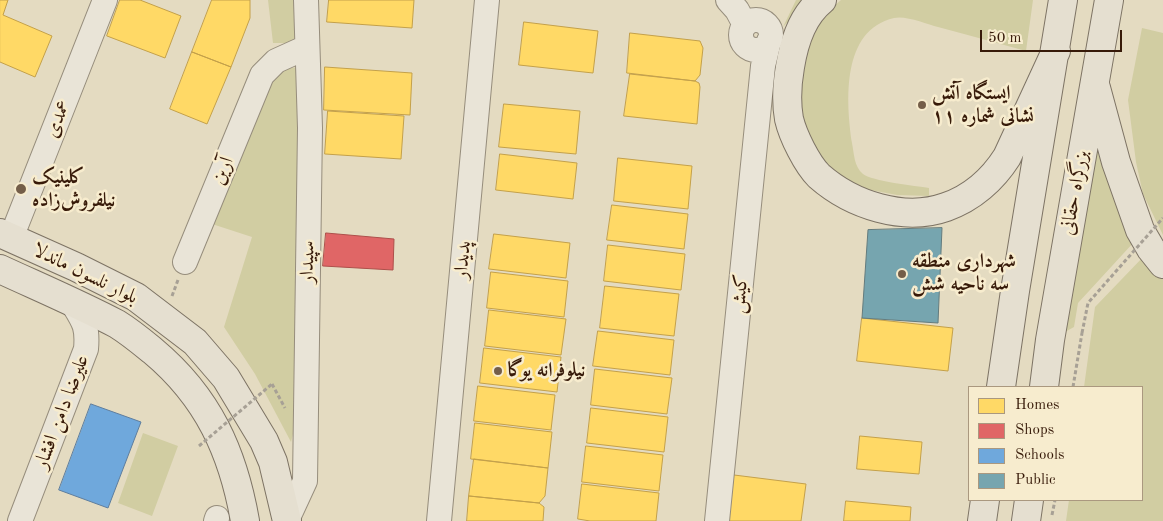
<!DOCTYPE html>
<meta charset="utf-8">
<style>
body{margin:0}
#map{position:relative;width:1163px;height:521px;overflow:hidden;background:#e4dbc1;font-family:"Old Standard TT",serif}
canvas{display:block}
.legend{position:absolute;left:968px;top:386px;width:175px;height:115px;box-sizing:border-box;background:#f7ecce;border:1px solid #aa987f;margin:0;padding:6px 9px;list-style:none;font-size:15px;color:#371a09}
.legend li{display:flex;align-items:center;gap:10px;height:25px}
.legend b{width:25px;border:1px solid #aa987f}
.scale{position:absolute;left:980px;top:30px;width:142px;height:22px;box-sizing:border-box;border:2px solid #371a09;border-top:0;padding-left:6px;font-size:15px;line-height:18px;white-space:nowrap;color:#371a09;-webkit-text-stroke:4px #f7ecce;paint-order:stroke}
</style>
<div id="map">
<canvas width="1163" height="521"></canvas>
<ul class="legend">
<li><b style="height:14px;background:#ffd966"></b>Homes</li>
<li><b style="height:14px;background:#e06666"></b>Shops</li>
<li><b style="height:14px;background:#6fa8dc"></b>Schools</li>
<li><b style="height:14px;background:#76a5af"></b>Public</li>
</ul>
<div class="scale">50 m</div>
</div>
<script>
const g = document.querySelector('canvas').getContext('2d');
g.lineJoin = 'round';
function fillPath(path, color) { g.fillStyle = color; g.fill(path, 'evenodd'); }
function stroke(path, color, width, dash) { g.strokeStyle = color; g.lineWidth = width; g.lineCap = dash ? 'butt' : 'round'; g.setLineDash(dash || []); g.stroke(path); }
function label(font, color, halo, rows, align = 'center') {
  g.font = font + ' "Old Standard TT",Amiri,serif'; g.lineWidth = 5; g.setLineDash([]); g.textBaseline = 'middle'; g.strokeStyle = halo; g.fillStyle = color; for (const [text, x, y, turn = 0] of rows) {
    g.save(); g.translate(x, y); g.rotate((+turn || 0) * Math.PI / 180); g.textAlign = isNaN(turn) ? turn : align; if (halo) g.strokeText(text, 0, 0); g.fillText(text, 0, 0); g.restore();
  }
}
const green = new Path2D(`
 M 268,0 L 298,0 L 300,43 L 273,43 Z
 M 796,0 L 808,0 L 783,27 Z
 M 841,0 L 1033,0 L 1026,51 C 997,43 968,35 938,27 C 927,24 905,15 894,18 C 841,30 846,102 852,143 C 854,153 854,167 863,174 C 871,181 916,186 929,188 L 929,196 L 897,195 L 860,188 L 838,178 L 818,160 L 798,117 L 801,59 L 821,17 Z
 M 1142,28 L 1163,33 L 1163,235 L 1143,194 L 1136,162 L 1128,100 Z
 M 299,67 L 293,434 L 291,442 L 255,374 L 224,327 L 252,237 L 212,224 L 269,78 L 284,69 Z
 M 1100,137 L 1134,242 L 1078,303 L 1074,327 L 1065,332 Z
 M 1145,255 L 1163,276 L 1163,521 L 1066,521 L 1069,500 L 1142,500 L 1142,387 L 1084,387 L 1095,307 Z
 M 143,433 L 178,446 L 152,516 L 118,503 Z`);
const homes = new Path2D(`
 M 0,0 L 8,0 L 3,15 L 52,36 L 35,77 L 0,62 Z
 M 120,0 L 140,0 L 181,16 L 165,58 L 107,36 Z
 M 212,0 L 250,0 L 250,18 L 231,67 L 192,52 Z
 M 329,0 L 414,0 L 412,28 L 327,22 Z
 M 524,22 L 598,31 L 593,73 L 519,65 Z
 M 630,33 L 700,41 L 703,48 L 700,75 L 695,81 L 627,73 Z
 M 192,52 L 231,67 L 207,124 L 170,109 Z
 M 325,67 L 412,73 L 410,115 L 324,110 Z
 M 630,74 L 695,81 L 699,83 L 700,87 L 697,124 L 624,116 Z
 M 504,104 L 580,111 L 576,154 L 499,147 Z
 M 328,111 L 404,116 L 401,159 L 325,154 Z
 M 500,154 L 577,163 L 573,199 L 496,190 Z
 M 618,158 L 692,166 L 688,209 L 614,201 Z
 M 612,205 L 688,214 L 684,249 L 607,240 Z
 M 494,234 L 570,243 L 566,278 L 489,269 Z
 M 608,245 L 685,254 L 681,290 L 604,281 Z
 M 491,272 L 568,281 L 564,317 L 487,308 Z
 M 605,286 L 679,294 L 674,336 L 600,328 Z
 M 489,310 L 566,319 L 561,355 L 485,346 Z
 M 862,318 L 953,328 L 948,371 L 857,361 Z
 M 598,331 L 674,340 L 670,375 L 593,366 Z
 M 484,348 L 561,357 L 557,392 L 480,383 Z
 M 595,369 L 672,378 L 667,414 L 591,405 Z
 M 478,386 L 555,395 L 551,430 L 474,421 Z
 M 591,408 L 668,417 L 664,452 L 587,443 Z
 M 475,423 L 552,432 L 548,468 L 471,459 Z
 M 860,436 L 922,442 L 919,474 L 857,469 Z
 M 586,446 L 663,455 L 659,491 L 582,482 Z
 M 474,459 L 548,468 L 545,496 L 539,503 L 469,496 Z
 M 734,475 L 806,484 L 801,521 L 729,521 Z
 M 582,484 L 659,493 L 656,521 L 590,521 L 578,519 Z
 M 469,496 L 539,503 L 544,507 L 543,521 L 467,521 Z
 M 846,501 L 911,507 L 910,521 L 844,521 Z`);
const shops = new Path2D(`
 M 326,233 L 394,239 L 393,270 L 323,266 Z`);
const schools = new Path2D(`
 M 91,404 L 141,422 L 108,508 L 59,490 Z`);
const public = new Path2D(`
 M 942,228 L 938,323 L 862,318 L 868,230 Z`);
const path = new Path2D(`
 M 172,296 L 178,280
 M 272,384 L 285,408
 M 1073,387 L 1082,333
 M 1052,515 L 1055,500`);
const minor = new Path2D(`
 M 728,0 L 737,10 L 745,25
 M741 35a15 15 0 1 1 30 0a15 15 0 1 1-30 0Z
 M 11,238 L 105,0
 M 185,262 L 262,75 L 276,61 L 307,47
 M 287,520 L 305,481 L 310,128 L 306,0
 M 20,521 L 86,349 C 88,327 84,322 73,304
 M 216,521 L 217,518
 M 439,521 L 487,0
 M 717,521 L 763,66 L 769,41`);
const major = new Path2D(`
 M 0,233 L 76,267 L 136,297 L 195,342 L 226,378 L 264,441 L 273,462 L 287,521
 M 0,269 C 39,287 79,304 117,324 C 130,332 142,342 153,351 C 208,397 233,452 245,521`);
const highway = new Path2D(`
 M 822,0 C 802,16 794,42 790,67 C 787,84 786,102 789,119 C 793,136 807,164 819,176 C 852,205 904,222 946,207 C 972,198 993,179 1007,157 L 1056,51
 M 1096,88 L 1116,162 L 1140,230 L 1151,249 L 1163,264
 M 1001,387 L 1015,291 L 1063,0
 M 1044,387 L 1050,340 L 1109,0
 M 982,521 L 985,500
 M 1026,521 L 1029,500`);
const pathBridge = new Path2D(`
 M 1082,333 L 1088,303 L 1163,218
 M 199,446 L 272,384`);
const markers = [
 [922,105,5,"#745e49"],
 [21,189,6,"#745e49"],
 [902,274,5,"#745e49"],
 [498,371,5,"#745e49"]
];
const poiNames = [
 ["ایستگاه آتش",932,94],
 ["نشانی شماره ۱۱",932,117],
 ["کلینیک",32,178],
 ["نیلفروش‌زاده",32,201],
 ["شهرداری منطقه",912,262],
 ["سه ناحیه شش",912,285],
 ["نیلوفرانه یوگا",508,371]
];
const streetNames = [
 ["عمدی",58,119,-69],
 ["آرین",223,171,-68],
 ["بزرگراه حقانی",1075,193,-80],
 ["پدیدار",463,260,-85],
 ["سپیدار",308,262,-89],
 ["بلوار نلسون ماندلا",85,274,26],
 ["کیش",740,294,-84],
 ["علیرضا دامن افشار",62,412,-69]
];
fillPath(green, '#d1cda2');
fillPath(homes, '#ffd966');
stroke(homes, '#c3a04a', 1);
fillPath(shops, '#e06666');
stroke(shops, '#ad4f4a', 1);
fillPath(schools, '#6fa8dc');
stroke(schools, '#5e7d9d', 1);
fillPath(public, '#76a5af');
stroke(public, '#637b7d', 1);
stroke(minor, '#968d7c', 26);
stroke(major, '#7d7364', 30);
stroke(highway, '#7d7364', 30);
stroke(path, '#a7a095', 3, [4, 2.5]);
stroke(minor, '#e9e4d7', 24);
stroke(major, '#e5dfd0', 28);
stroke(highway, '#e5dfd0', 28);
stroke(pathBridge, '#a7a095', 3, [4, 2.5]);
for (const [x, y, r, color] of markers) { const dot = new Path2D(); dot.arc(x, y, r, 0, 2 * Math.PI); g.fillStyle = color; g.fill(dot); stroke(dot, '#f7ecce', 2); }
label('bold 20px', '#371a09', '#f7ecce', poiNames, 'left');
label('20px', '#371a09', '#f7ecce', streetNames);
</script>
